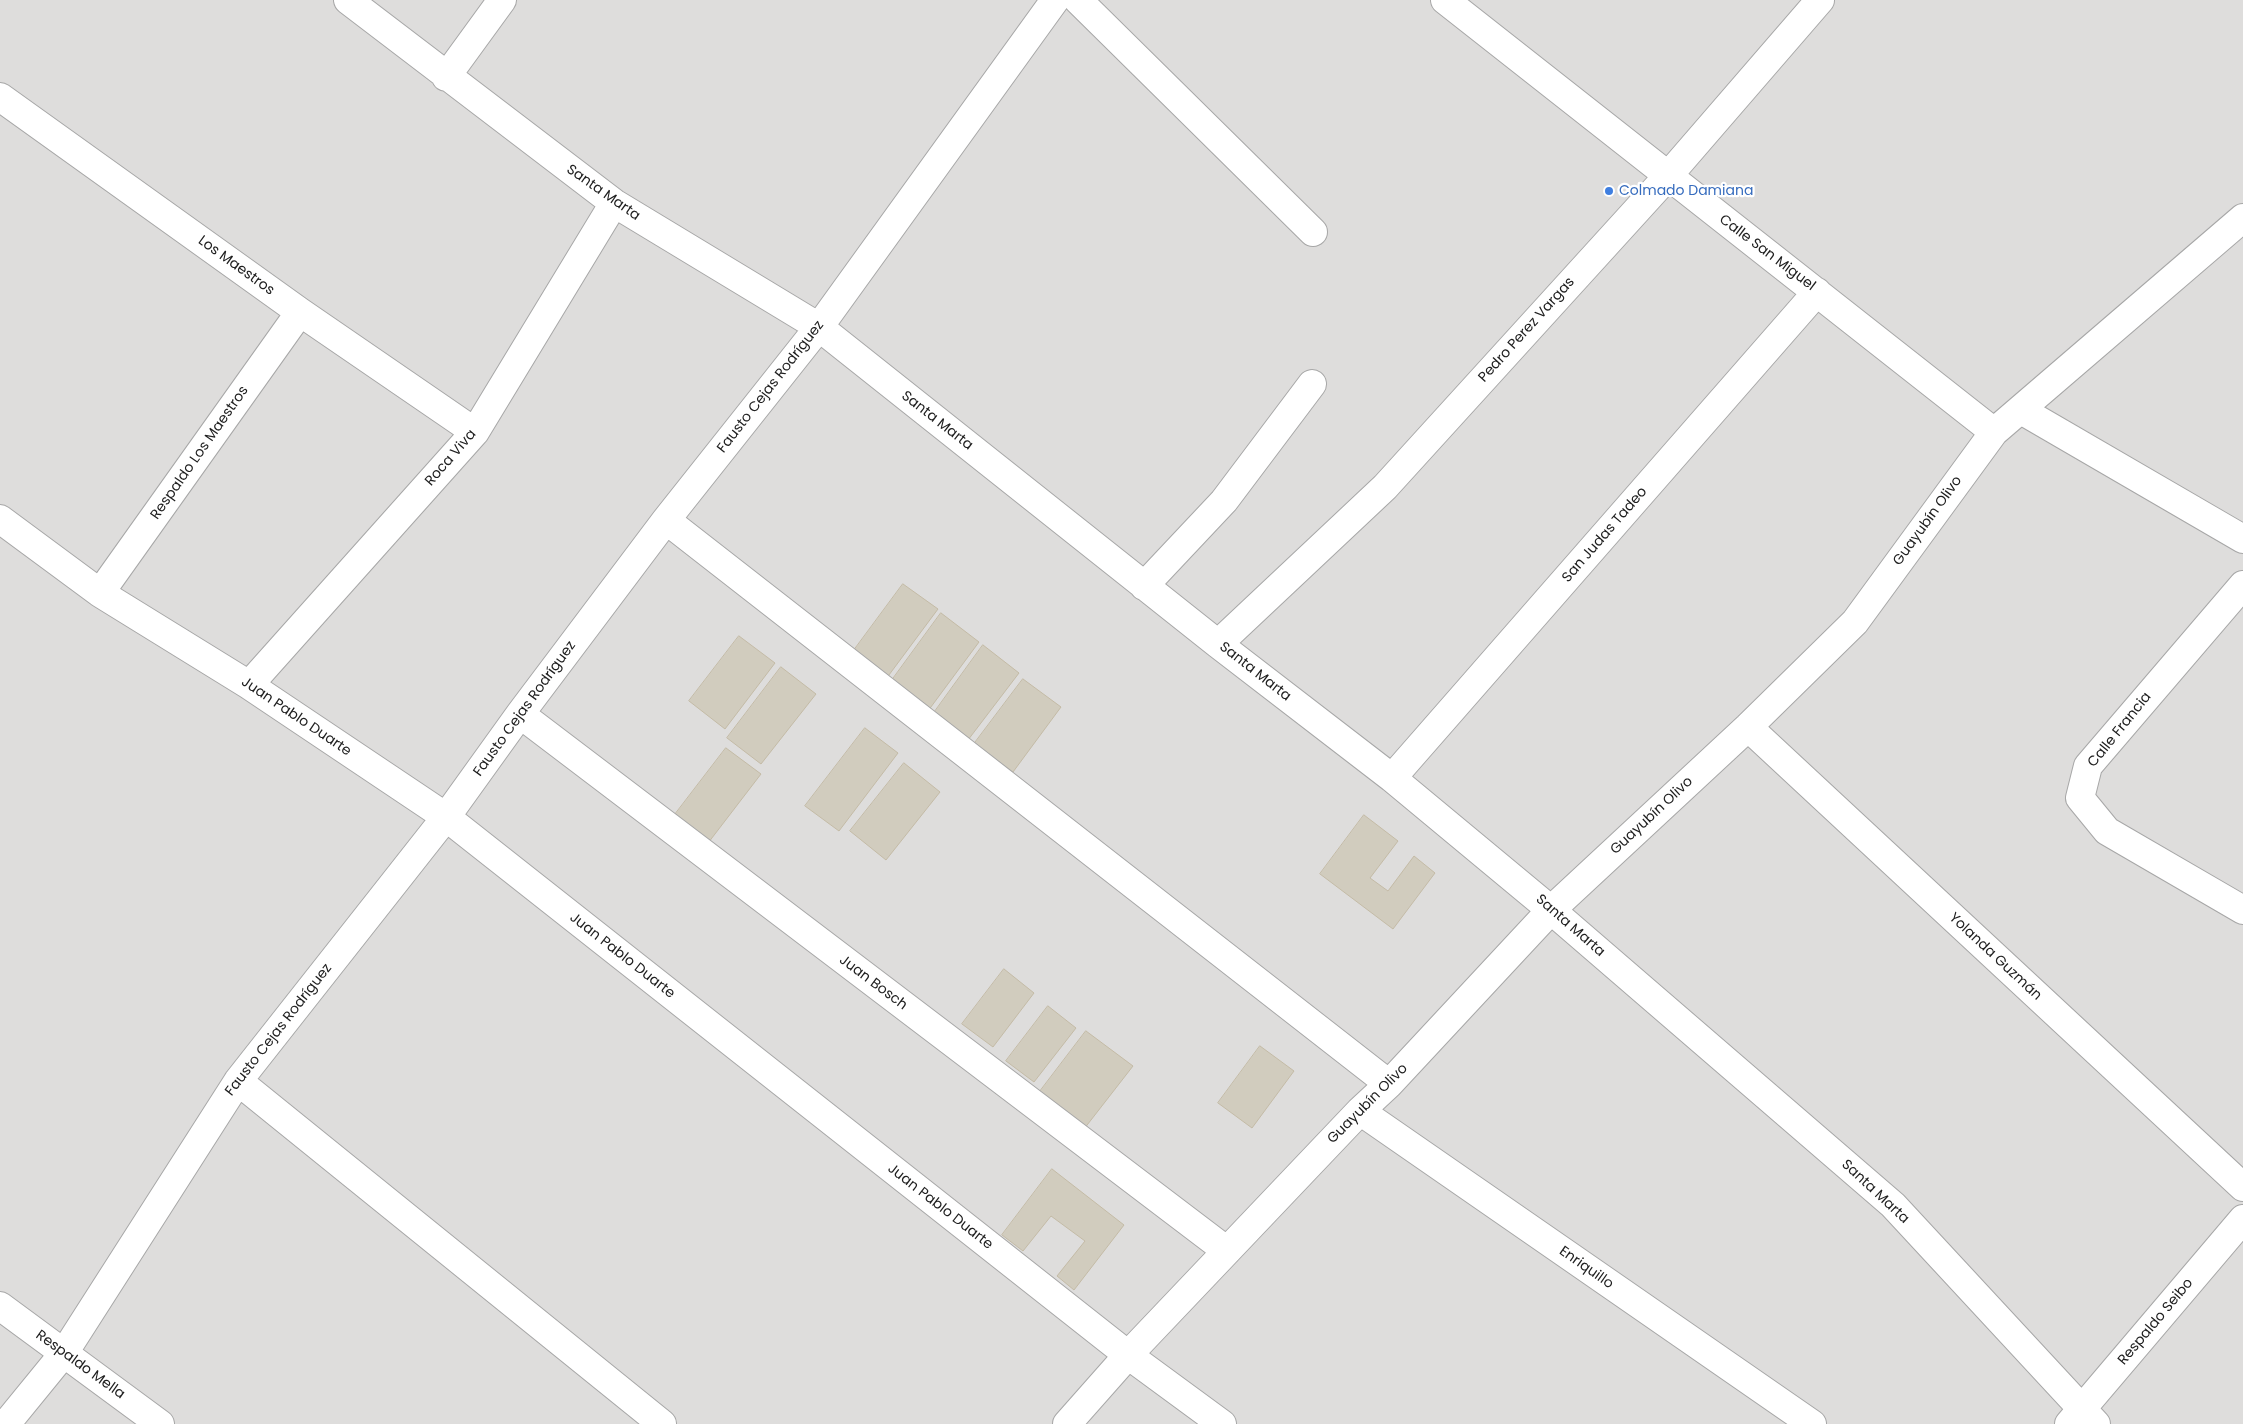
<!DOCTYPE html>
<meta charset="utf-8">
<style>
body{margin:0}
canvas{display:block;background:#f1f0e5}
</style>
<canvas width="2243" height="1424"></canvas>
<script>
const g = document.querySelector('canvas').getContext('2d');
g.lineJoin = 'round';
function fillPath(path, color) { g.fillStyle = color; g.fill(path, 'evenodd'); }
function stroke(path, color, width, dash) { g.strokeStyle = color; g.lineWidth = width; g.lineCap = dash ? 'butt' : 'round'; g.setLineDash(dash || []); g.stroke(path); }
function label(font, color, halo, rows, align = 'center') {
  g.font = font + ' Poppins,sans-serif'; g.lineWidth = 4.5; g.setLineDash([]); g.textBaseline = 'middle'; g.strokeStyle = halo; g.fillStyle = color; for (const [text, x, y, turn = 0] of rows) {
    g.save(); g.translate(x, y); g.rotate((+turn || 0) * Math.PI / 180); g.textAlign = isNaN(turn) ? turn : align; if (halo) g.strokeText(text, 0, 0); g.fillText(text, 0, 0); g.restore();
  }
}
const residential = new Path2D(`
 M 0,0 L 2243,0 L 2243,1424 L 0,1424 Z`);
const building = new Path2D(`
 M 903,584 L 938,609 L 883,683 L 849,657 Z
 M 941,613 L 979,642 L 925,715 L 887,687 Z
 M 739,636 L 775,663 L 725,729 L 689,701 Z
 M 983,645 L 1019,673 L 968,740 L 928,721 Z
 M 781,667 L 816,694 L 761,764 L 727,738 Z
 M 1023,679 L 1061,707 L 1013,772 L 974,744 Z
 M 865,728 L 898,753 L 839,831 L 805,806 Z
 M 726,748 L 761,774 L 705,847 L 670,821 Z
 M 904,763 L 940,792 L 886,860 L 850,831 Z
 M 1364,815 L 1398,841 L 1370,878 L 1388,891 L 1414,856 L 1435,873 L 1393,929 L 1320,874 Z
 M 1004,969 L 1034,993 L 993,1047 L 962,1024 Z
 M 1048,1006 L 1076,1028 L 1034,1082 L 1006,1061 Z
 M 1086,1031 L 1133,1066 L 1084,1129 L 1038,1094 Z
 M 1260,1046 L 1294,1071 L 1252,1128 L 1218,1103 Z
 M 1052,1169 L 1124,1225 L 1074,1290 L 1057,1276 L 1085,1241 L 1051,1216 L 1023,1251 L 1002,1235 Z`);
const minor = new Path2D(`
 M 348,0 L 614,203 L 819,327 L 1218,644 L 1392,778 L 1551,910 L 1893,1205 L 2096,1424
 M 1078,0 L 1313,232
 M 1445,0 L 1994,432
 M 446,77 L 502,0
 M 0,97 L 300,312 L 475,432
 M 2021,410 L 2243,539
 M 0,519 L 100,593 L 249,685 L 446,817 L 1128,1355 L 1222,1424
 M 666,520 L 1389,1084
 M 2243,585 L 2088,766 L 2080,798 L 2107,831 L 2243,910
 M 1144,586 L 1224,501 L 1312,384
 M 100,593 L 300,312
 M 1218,644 L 1385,487 L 1667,177 L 1820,0
 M 249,685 L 475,432 L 614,203
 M 520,714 L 1227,1251
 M 1748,727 L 2243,1187
 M 1392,778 L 1817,292
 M 238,1081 L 662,1424
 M 1360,1111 L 1812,1424
 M 0,1306 L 160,1424
 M 6,1424 L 64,1353 L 238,1081 L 446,817 L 520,714 L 666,520 L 819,327 L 1055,0
 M 1067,1424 L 1128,1355 L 1360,1111 L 1389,1084 L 1551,910 L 1748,727 L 1855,622 L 1994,432 L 2243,218
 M 2069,1424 L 2243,1219`);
const markers = [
 [1609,191,5,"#3f7fe0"]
];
const shopNames = [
 ["Colmado Damiana",1619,191]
];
const streetNames = [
 ["Santa Marta",603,193,35],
 ["Calle San Miguel",1767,253,37],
 ["Los Maestros",236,266,36],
 ["Pedro Perez Vargas",1527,330,-48],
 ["Fausto Cejas Rodríguez",771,387,-52],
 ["Santa Marta",937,421,38],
 ["Respaldo Los Maestros",200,453,-55],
 ["Roca Viva",451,458,-49],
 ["Guayubín Olivo",1928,521,-54],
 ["San Judas Tadeo",1605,535,-49],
 ["Santa Marta",1255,672,38],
 ["Fausto Cejas Rodríguez",525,709,-54],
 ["Juan Pablo Duarte",296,717,34],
 ["Calle Francia",2120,730,-51],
 ["Guayubín Olivo",1652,816,-43],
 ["Santa Marta",1570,926,41],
 ["Juan Pablo Duarte",622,956,38],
 ["Yolanda Guzmán",1995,957,43],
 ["Juan Bosch",873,983,37],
 ["Fausto Cejas Rodríguez",279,1030,-52],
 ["Guayubín Olivo",1368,1104,-45],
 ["Santa Marta",1875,1192,43],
 ["Juan Pablo Duarte",940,1207,38],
 ["Enriquillo",1586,1268,35],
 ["Respaldo Seibo",2156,1322,-50],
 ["Respaldo Mella",80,1365,36]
];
fillPath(residential, '#dedddc');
fillPath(building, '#d1ccbe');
stroke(building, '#c4bba6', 1);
stroke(minor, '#a7a7a7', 30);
stroke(minor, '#fff', 28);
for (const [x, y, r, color] of markers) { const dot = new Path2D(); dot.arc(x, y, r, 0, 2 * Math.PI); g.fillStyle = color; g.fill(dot); stroke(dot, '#fff', 2); }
label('14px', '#366cbe', '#fff', shopNames, 'left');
label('14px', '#202020', '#fff', streetNames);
</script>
